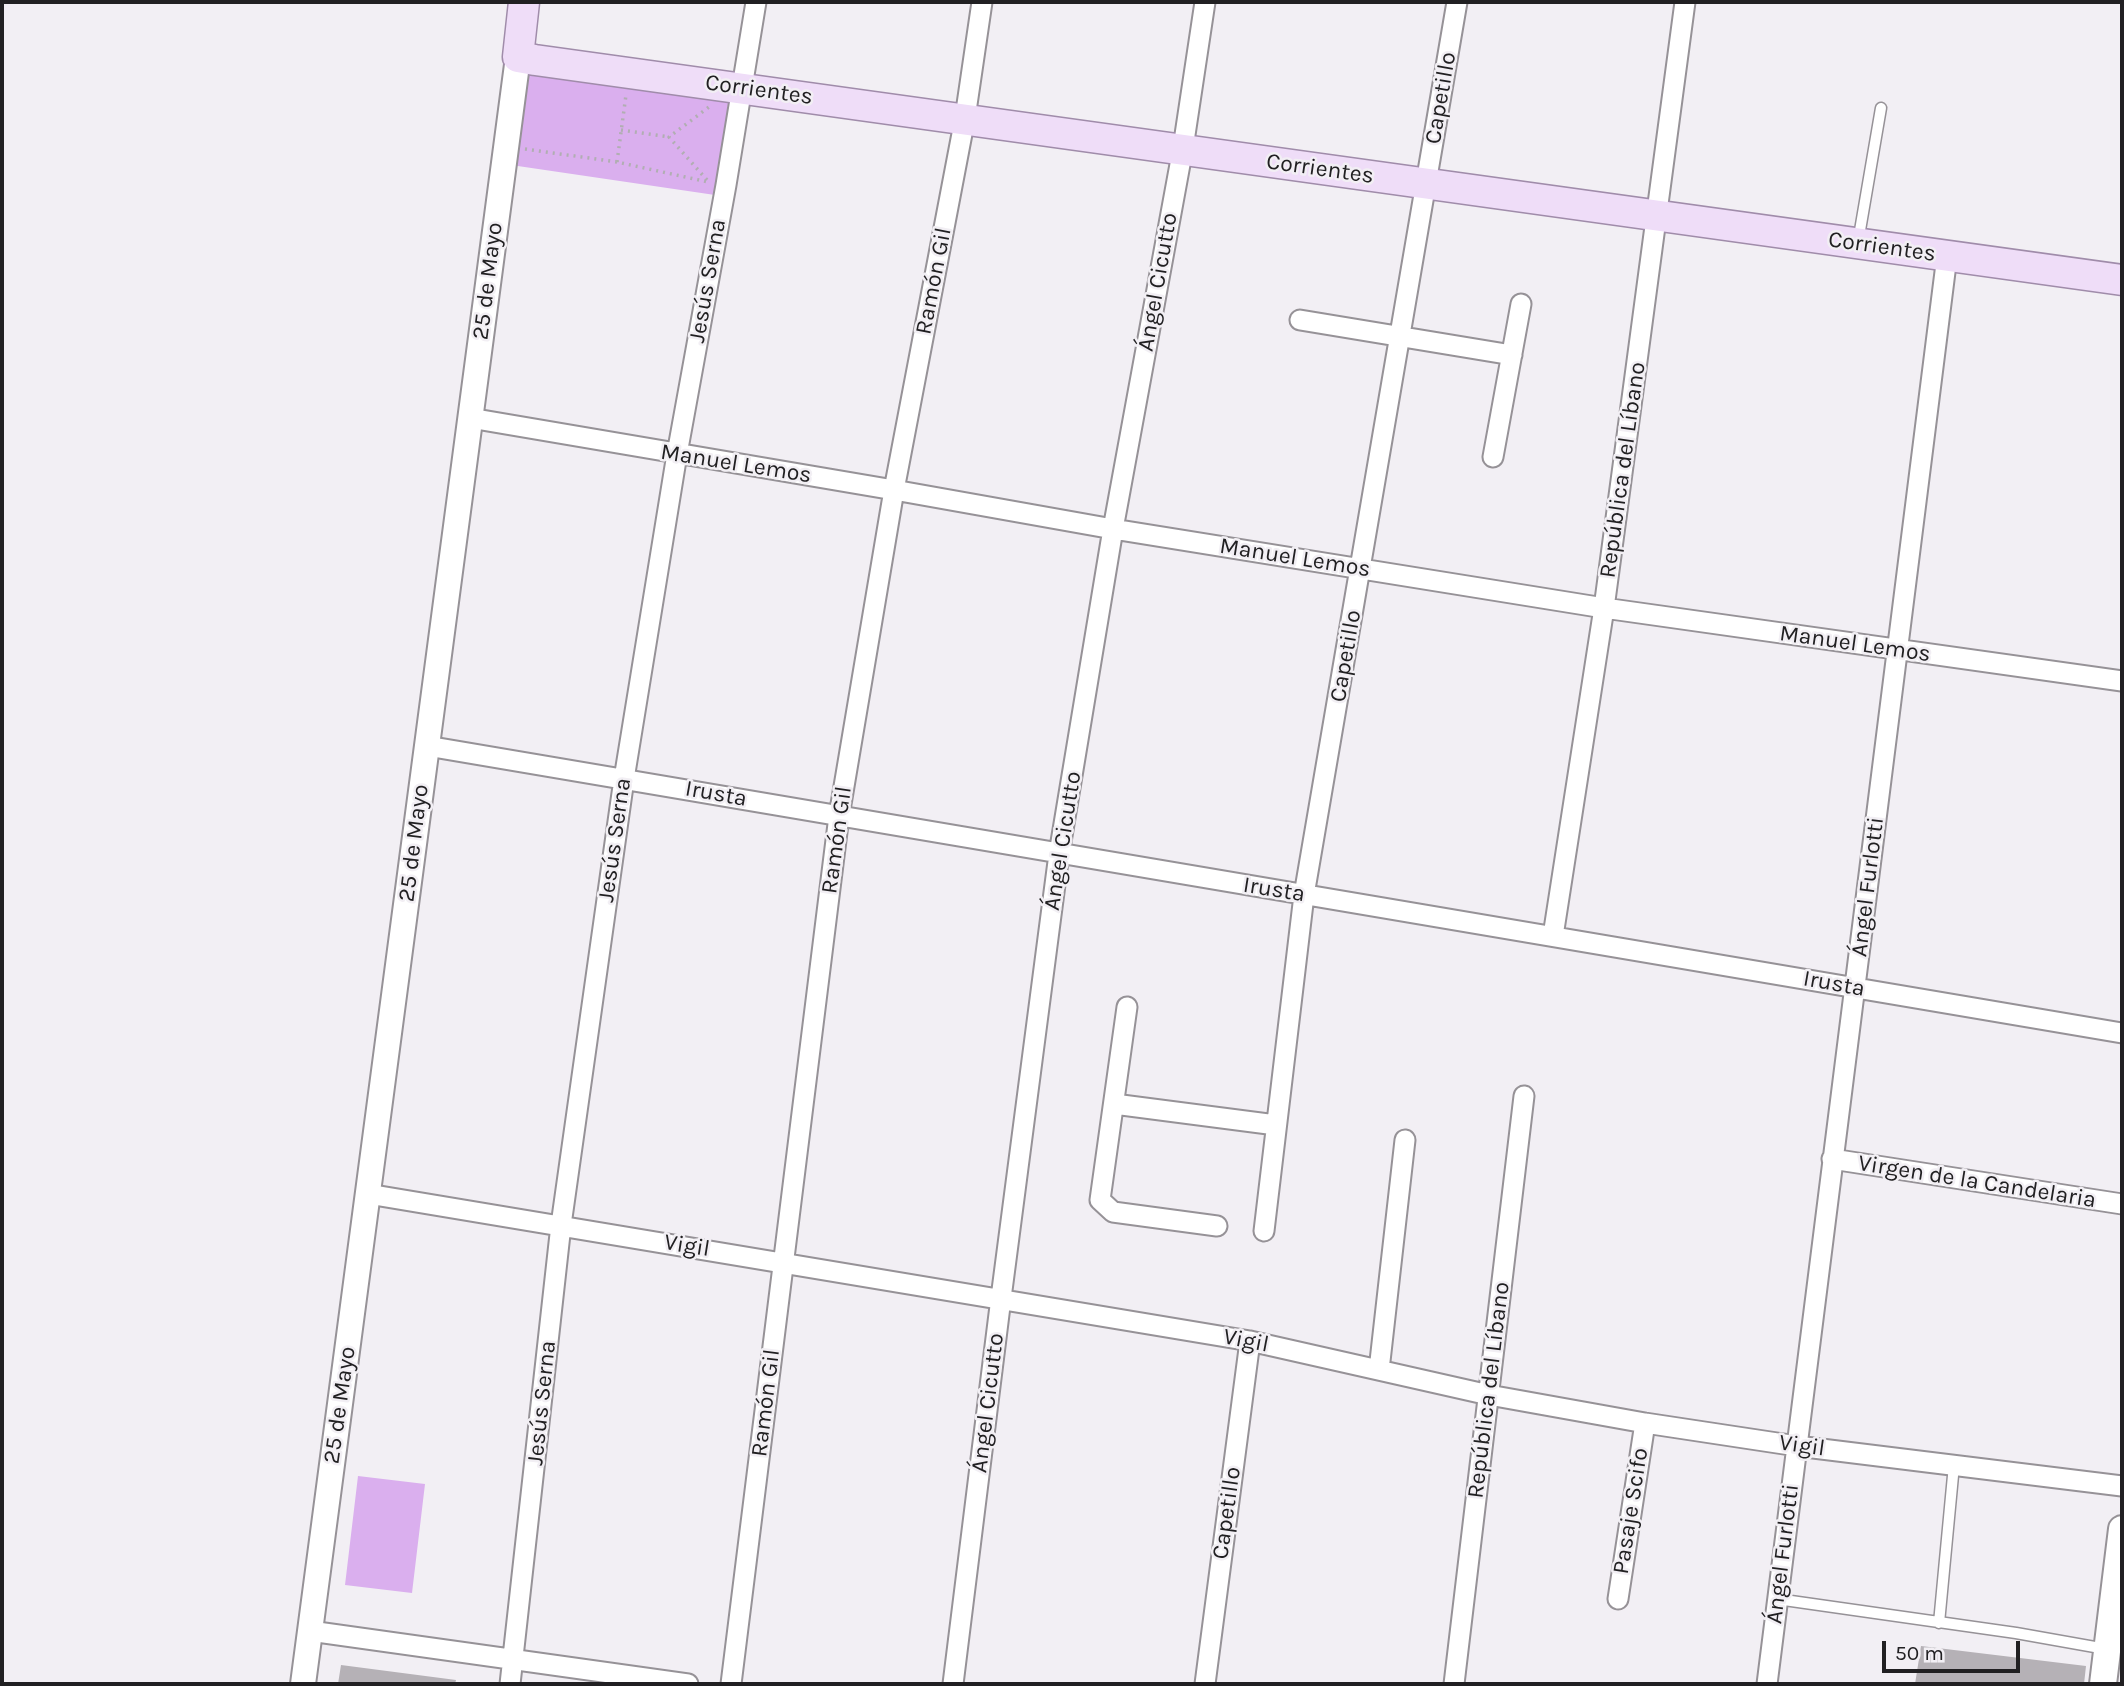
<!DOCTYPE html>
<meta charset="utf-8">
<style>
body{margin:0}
#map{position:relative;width:2124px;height:1686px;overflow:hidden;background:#f2eff4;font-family:Karla,sans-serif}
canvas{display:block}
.frame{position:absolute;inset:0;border:4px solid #212022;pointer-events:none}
.scale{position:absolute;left:1882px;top:1641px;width:138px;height:32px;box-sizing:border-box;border:4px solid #212022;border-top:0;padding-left:9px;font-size:21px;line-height:24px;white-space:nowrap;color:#212022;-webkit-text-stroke:5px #f2eff4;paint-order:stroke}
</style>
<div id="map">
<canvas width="2124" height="1686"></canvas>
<div class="frame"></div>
<div class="scale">50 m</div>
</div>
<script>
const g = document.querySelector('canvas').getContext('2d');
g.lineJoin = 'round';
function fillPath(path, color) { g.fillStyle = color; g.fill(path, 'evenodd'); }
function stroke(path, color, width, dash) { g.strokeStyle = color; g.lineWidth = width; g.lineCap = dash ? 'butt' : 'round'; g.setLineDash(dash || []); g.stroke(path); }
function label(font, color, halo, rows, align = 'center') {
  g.font = font + ' Karla,sans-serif'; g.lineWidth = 5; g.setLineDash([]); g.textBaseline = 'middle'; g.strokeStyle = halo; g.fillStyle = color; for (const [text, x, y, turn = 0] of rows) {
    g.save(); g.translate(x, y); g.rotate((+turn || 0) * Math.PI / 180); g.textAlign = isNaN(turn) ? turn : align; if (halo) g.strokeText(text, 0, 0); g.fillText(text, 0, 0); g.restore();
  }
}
const green = new Path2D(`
 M 524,68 L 729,98 L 715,195 L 511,165 Z
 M 358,1476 L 425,1484 L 412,1593 L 345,1585 Z`);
const building = new Path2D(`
 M 1921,1646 L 2086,1666 L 2084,1684 L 1915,1684 Z
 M 341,1665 L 456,1680 L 455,1684 L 338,1684 Z`);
const path = new Path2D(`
 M 621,130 L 669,137
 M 525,149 L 617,162 L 708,182
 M 617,162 L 626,95
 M 707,180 L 669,137 L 709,107`);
const service = new Path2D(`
 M 1858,242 L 1881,108
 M 1777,1599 L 2016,1633 L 2106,1649
 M 1939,1623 L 1954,1465`);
const minor = new Path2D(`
 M 1300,320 L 1512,355
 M 470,418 L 894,490 L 1113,529 L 1604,608 L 2122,681
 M 1493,457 L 1521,304
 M 427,746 L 2122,1033
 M 1553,936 L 1604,608 L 1685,2
 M 1127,1007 L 1100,1200 L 1113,1212 L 1217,1226
 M 1114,1104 L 1276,1125
 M 1832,1159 L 2122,1204
 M 368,1194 L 1250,1341 L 1489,1395 L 1645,1423 L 1797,1446 L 2122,1486
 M 1264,1231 L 1304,895 L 1457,2
 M 1379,1370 L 1405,1140
 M 1618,1599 L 1645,1423
 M 310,1631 L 688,1684
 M 510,1684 L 561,1225 L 624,779 L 677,454 L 726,185 L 756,2
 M 731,1684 L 839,816 L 894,490 L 965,118 L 982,2
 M 953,1684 L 1001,1298 L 1059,854 L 1113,529 L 1183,148 L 1205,2
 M 1205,1684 L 1250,1341
 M 1454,1684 L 1524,1096
 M 1767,1684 L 1947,256`);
const tertiary = new Path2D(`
 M 303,1684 L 518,57`);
const secondary = new Path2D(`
 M 2103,1684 L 2122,1529`);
const primary = new Path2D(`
 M 524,2 L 518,57 L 535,60 C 1064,131 1593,209 2122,280`);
const streetNames = [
 ["Corrientes",759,90,8],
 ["Capetillo",1441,98,-80],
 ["Corrientes",1320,169,8],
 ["Corrientes",1882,247,8],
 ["25 de Mayo",488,281,-83],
 ["Jesús Serna",708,281,-80],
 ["Ramón Gil",934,281,-79],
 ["Ángel Cicutto",1158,282,-80],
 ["Manuel Lemos",736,464,9],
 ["República del Líbano",1623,470,-82],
 ["Manuel Lemos",1295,558,9],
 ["Manuel Lemos",1855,644,8],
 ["Capetillo",1346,656,-80],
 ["Irusta",716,794,10],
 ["Jesús Serna",615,840,-82],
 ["Ramón Gil",837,840,-82],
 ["Ángel Cicutto",1063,841,-81],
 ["25 de Mayo",414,843,-83],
 ["Ángel Furlotti",1868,887,-83],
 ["Irusta",1274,890,9],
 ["Irusta",1834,984,10],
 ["Virgen de la Candelaria",1977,1182,9],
 ["Vigil",687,1246,9],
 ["Vigil",1246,1341,11],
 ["República del Líbano",1489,1390,-83],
 ["Jesús Serna",542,1403,-84],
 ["Ramón Gil",766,1403,-83],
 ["Ángel Cicutto",988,1403,-83],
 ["25 de Mayo",340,1405,-82],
 ["Vigil",1802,1446,8],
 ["Pasaje Scifo",1631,1511,-81],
 ["Capetillo",1227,1513,-82],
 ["Ángel Furlotti",1783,1554,-83]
];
fillPath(green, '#daafee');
fillPath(building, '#b5b1b6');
stroke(service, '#969297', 13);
stroke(minor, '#969297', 23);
stroke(tertiary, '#969297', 28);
stroke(secondary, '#969297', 30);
stroke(primary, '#a08caa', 33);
stroke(path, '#b1aeb2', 3.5, [2, 5]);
stroke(service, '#fff', 10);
stroke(minor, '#fff', 19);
stroke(tertiary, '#fff', 24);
stroke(secondary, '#fff', 26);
stroke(primary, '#efddf8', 30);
label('23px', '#212022', '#f2eff4', streetNames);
</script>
